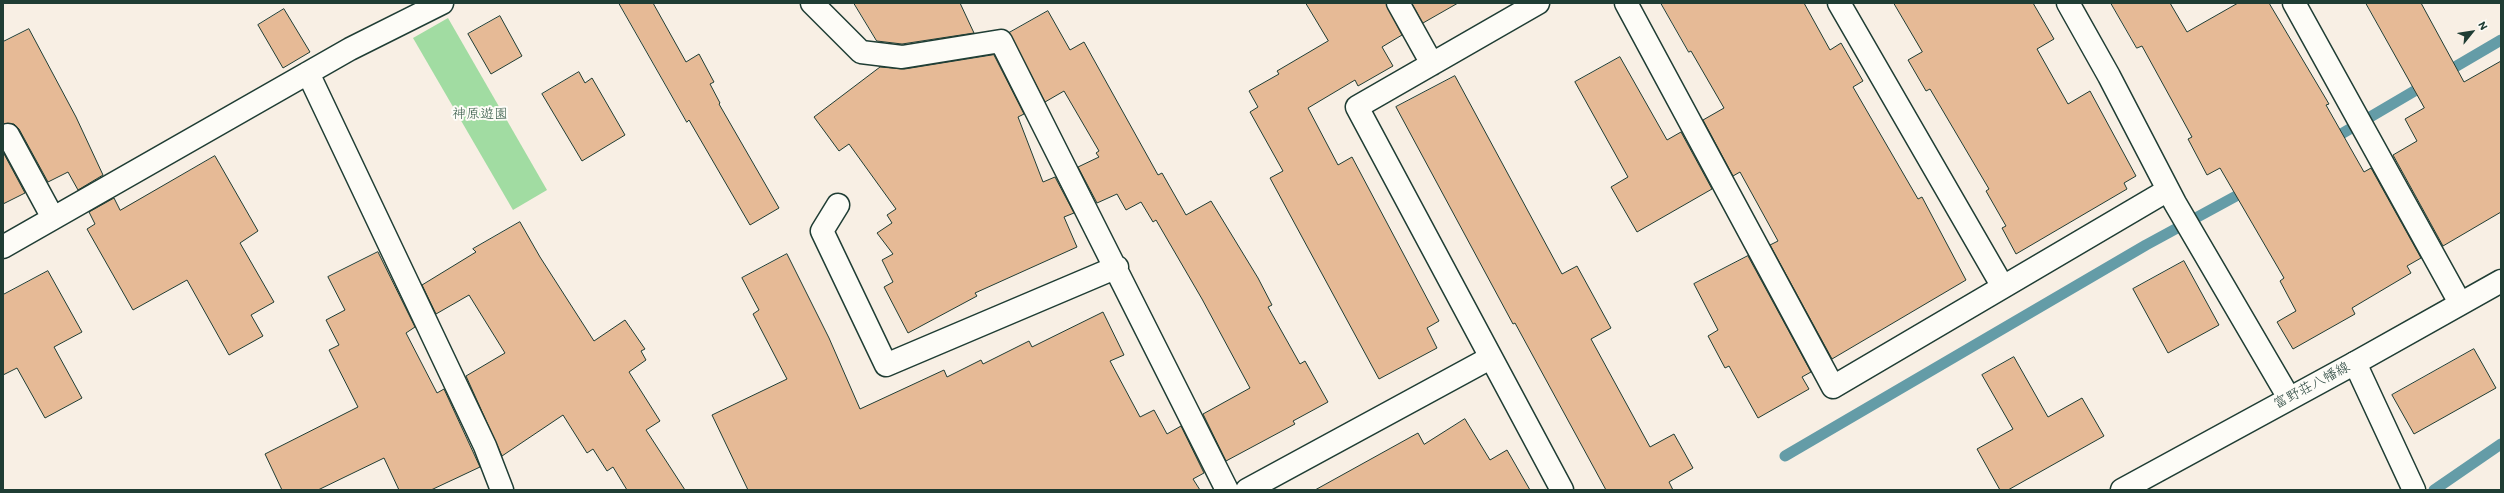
<!DOCTYPE html>
<meta charset="utf-8">
<style>
body{margin:0}
#map{position:relative;width:2504px;height:493px;overflow:hidden;background:#f8efe4;font-family:Itim,sans-serif}
canvas{display:block}
.frame{position:absolute;inset:0;border:4px solid #1f3d34;pointer-events:none}
.north{position:absolute;left:2452px;top:12px;width:40px;height:40px;-webkit-text-stroke:3px #fdfcf7;paint-order:stroke;rotate:60deg;font-size:11px;font-weight:700;line-height:16px;text-align:center;color:#1f3d34}
.north::after{content:'';display:block;margin:auto;width:14px;height:18px;background:#1f3d34;clip-path:polygon(50% 0,100% 100%,50% 72%,0 100%)}
</style>
<div id="map">
<canvas width="2504" height="493"></canvas>
<div class="frame"></div>
<div class="north">N</div>
</div>
<script>
const g = document.querySelector('canvas').getContext('2d');
g.lineJoin = 'round';
function fillPath(path, color) { g.fillStyle = color; g.fill(path, 'evenodd'); }
function stroke(path, color, width, dash) { g.strokeStyle = color; g.lineWidth = width; g.lineCap = dash ? 'butt' : 'round'; g.setLineDash(dash || []); g.stroke(path); }
function label(font, color, halo, rows, align = 'center') {
  g.font = font + ' Itim,"Klee One",sans-serif'; g.lineWidth = 4; g.setLineDash([]); g.textBaseline = 'middle'; g.strokeStyle = halo; g.fillStyle = color; for (const [text, x, y, turn = 0] of rows) {
    g.save(); g.translate(x, y); g.rotate((+turn || 0) * Math.PI / 180); g.textAlign = isNaN(turn) ? turn : align; if (halo) g.strokeText(text, 0, 0); g.fillText(text, 0, 0); g.restore();
  }
}
const green = new Path2D(`
 M 448,18 L 547,190 L 513,210 L 413,38 Z`);
const stream = new Path2D(`
 M 2443,74 L 2501,40
 M 2331,140 L 2428,83
 M 1785,456 L 2146,245 L 2249,189
 M 2434,490 L 2501,444`);
const building = new Path2D(`
 M 619,3 L 653,3 L 686,62 L 699,54 L 714,82 L 710,84 L 720,103 L 719,104 L 779,208 L 750,225 L 689,120 L 687,122 Z
 M 854,3 L 960,3 L 974,33 L 902,44 L 877,41 Z
 M 1306,3 L 1386,3 L 1402,35 L 1382,47 L 1393,66 L 1358,86 L 1355,80 L 1308,108 L 1338,165 L 1352,157 L 1439,321 L 1427,328 L 1437,348 L 1379,379 L 1270,178 L 1283,171 L 1250,112 L 1258,107 L 1249,91 L 1279,74 L 1277,71 L 1328,41 Z
 M 1412,3 L 1458,3 L 1423,23 Z
 M 1661,3 L 1804,3 L 1830,50 L 1841,43 L 1863,81 L 1853,87 L 1918,199 L 1922,197 L 1966,280 L 1832,359 L 1770,245 L 1778,241 L 1740,172 L 1733,176 L 1703,120 L 1724,108 L 1691,51 L 1689,52 Z
 M 1894,3 L 2033,3 L 2054,39 L 2037,49 L 2068,104 L 2090,91 L 2136,176 L 2124,183 L 2127,189 L 2016,254 L 2002,228 L 2006,226 L 1986,191 L 1989,189 L 1930,89 L 1926,91 L 1908,60 L 1922,52 Z
 M 2111,3 L 2170,3 L 2187,32 L 2238,3 L 2269,3 L 2329,104 L 2326,105 L 2364,172 L 2371,168 L 2421,258 L 2407,266 L 2411,273 L 2352,308 L 2355,314 L 2293,349 L 2277,322 L 2296,311 L 2280,281 L 2284,278 L 2220,168 L 2207,175 L 2188,139 L 2192,137 L 2142,46 L 2137,48 Z
 M 2366,3 L 2421,3 L 2464,82 L 2501,61 L 2501,212 L 2443,246 L 2393,155 L 2417,141 L 2405,119 L 2424,108 Z
 M 284,9 L 310,52 L 283,68 L 258,25 Z
 M 1048,11 L 1070,50 L 1084,42 L 1158,175 L 1162,173 L 1186,215 L 1211,201 L 1258,278 L 1272,305 L 1268,307 L 1300,364 L 1305,361 L 1328,402 L 1293,421 L 1295,424 L 1226,461 L 1203,414 L 1250,388 L 1202,299 L 1156,220 L 1153,222 L 1141,202 L 1126,210 L 1117,194 L 1097,203 L 1078,167 L 1099,157 L 1096,153 L 1099,151 L 1064,91 L 1045,102 L 1009,33 Z
 M 500,16 L 522,56 L 491,74 L 468,34 Z
 M 29,29 L 76,117 L 103,175 L 78,190 L 68,172 L 48,182 L 19,129 L 14,124 L 3,124 L 3,42 Z
 M 994,55 L 1024,114 L 1018,117 L 1043,182 L 1055,177 L 1074,213 L 1064,217 L 1077,247 L 975,293 L 977,296 L 908,333 L 884,287 L 893,282 L 882,260 L 893,254 L 877,233 L 892,223 L 887,215 L 896,209 L 849,144 L 839,151 L 814,117 L 880,67 L 904,69 Z
 M 1620,57 L 1667,140 L 1681,132 L 1712,189 L 1637,232 L 1611,187 L 1628,177 L 1575,82 Z
 M 579,72 L 585,83 L 592,78 L 625,135 L 582,161 L 542,94 Z
 M 1455,76 L 1562,274 L 1577,266 L 1611,328 L 1591,339 L 1650,447 L 1674,434 L 1693,468 L 1669,482 L 1673,490 L 1606,490 L 1515,323 L 1513,324 L 1396,107 Z
 M 3,152 L 25,193 L 3,204 Z
 M 215,156 L 258,231 L 240,243 L 274,302 L 251,315 L 263,336 L 229,355 L 187,280 L 133,310 L 87,229 L 95,224 L 89,212 L 114,198 L 120,210 Z
 M 520,222 L 540,257 L 594,341 L 625,320 L 645,349 L 641,351 L 646,360 L 629,372 L 660,421 L 646,430 L 685,490 L 627,490 L 613,467 L 607,471 L 593,449 L 587,453 L 563,415 L 502,456 L 466,376 L 505,353 L 469,295 L 436,314 L 422,285 L 476,252 L 473,249 Z
 M 378,252 L 415,327 L 406,333 L 437,393 L 444,389 L 480,467 L 431,490 L 399,490 L 384,458 L 318,490 L 282,490 L 265,454 L 358,407 L 329,350 L 339,345 L 326,320 L 345,310 L 328,277 Z
 M 787,254 L 829,338 L 860,409 L 944,370 L 947,377 L 981,360 L 983,364 L 1029,341 L 1032,347 L 1103,312 L 1124,355 L 1110,361 L 1140,417 L 1154,410 L 1167,434 L 1181,426 L 1204,473 L 1193,479 L 1200,490 L 748,490 L 712,415 L 787,379 L 753,314 L 759,310 L 742,278 Z
 M 1748,256 L 1811,372 L 1802,377 L 1809,389 L 1758,418 L 1729,366 L 1725,368 L 1708,336 L 1718,330 L 1694,284 Z
 M 2184,261 L 2219,325 L 2168,353 L 2133,289 Z
 M 48,271 L 82,332 L 54,347 L 82,398 L 45,418 L 17,368 L 3,375 L 3,295 Z
 M 2474,349 L 2496,388 L 2414,434 L 2392,395 Z
 M 2014,357 L 2048,417 L 2082,398 L 2104,436 L 2008,490 L 2000,490 L 1977,449 L 2013,429 L 1982,375 Z
 M 1465,419 L 1490,460 L 1507,450 L 1530,490 L 1315,490 L 1418,433 L 1424,444 Z`);
const minor = new Path2D(`
 M 812,3 L 861,52 L 902,57 L 1001,41 L 1227,490
 M 1398,3 L 1432,64
 M 1538,3 L 1357,107 L 1562,490
 M 1626,3 L 1833,387 L 2168,190
 M 1839,3 L 2003,287
 M 2068,3 L 2109,76 L 2175,203 L 2289,398
 M 2294,3 L 2460,303
 M 308,73 L 485,446 L 502,490
 M 8,135 L 53,218
 M 838,205 L 822,231 L 886,365 L 1117,267
 M 3,247 L 350,49 L 442,3
 M 1247,490 L 1490,358`);
const tertiary = new Path2D(`
 M 2355,363 L 2414,490`);
const secondary = new Path2D(`
 M 2122,490 L 2355,363 L 2501,281`);
const parkNames = [
 ["神原遊園",480,114]
];
const streetNames = [
 ["富野荘八幡線",2312,386,-28]
];
fillPath(green, '#a1dca2');
stroke(stream, '#649ca7', 11);
fillPath(building, '#e6ba96');
stroke(building, '#1f3d34', 1);
stroke(minor, '#1f3d34', 25);
stroke(tertiary, '#1f3d34', 25);
stroke(secondary, '#1f3d34', 25);
stroke(minor, '#fdfcf7', 22);
stroke(tertiary, '#fdfcf7', 22);
stroke(secondary, '#fdfcf7', 22);
label('14px', '#395d4a', '#fdfcf7', parkNames);
label('14px', '#1f3d34', '#fdfcf7', streetNames);
</script>
